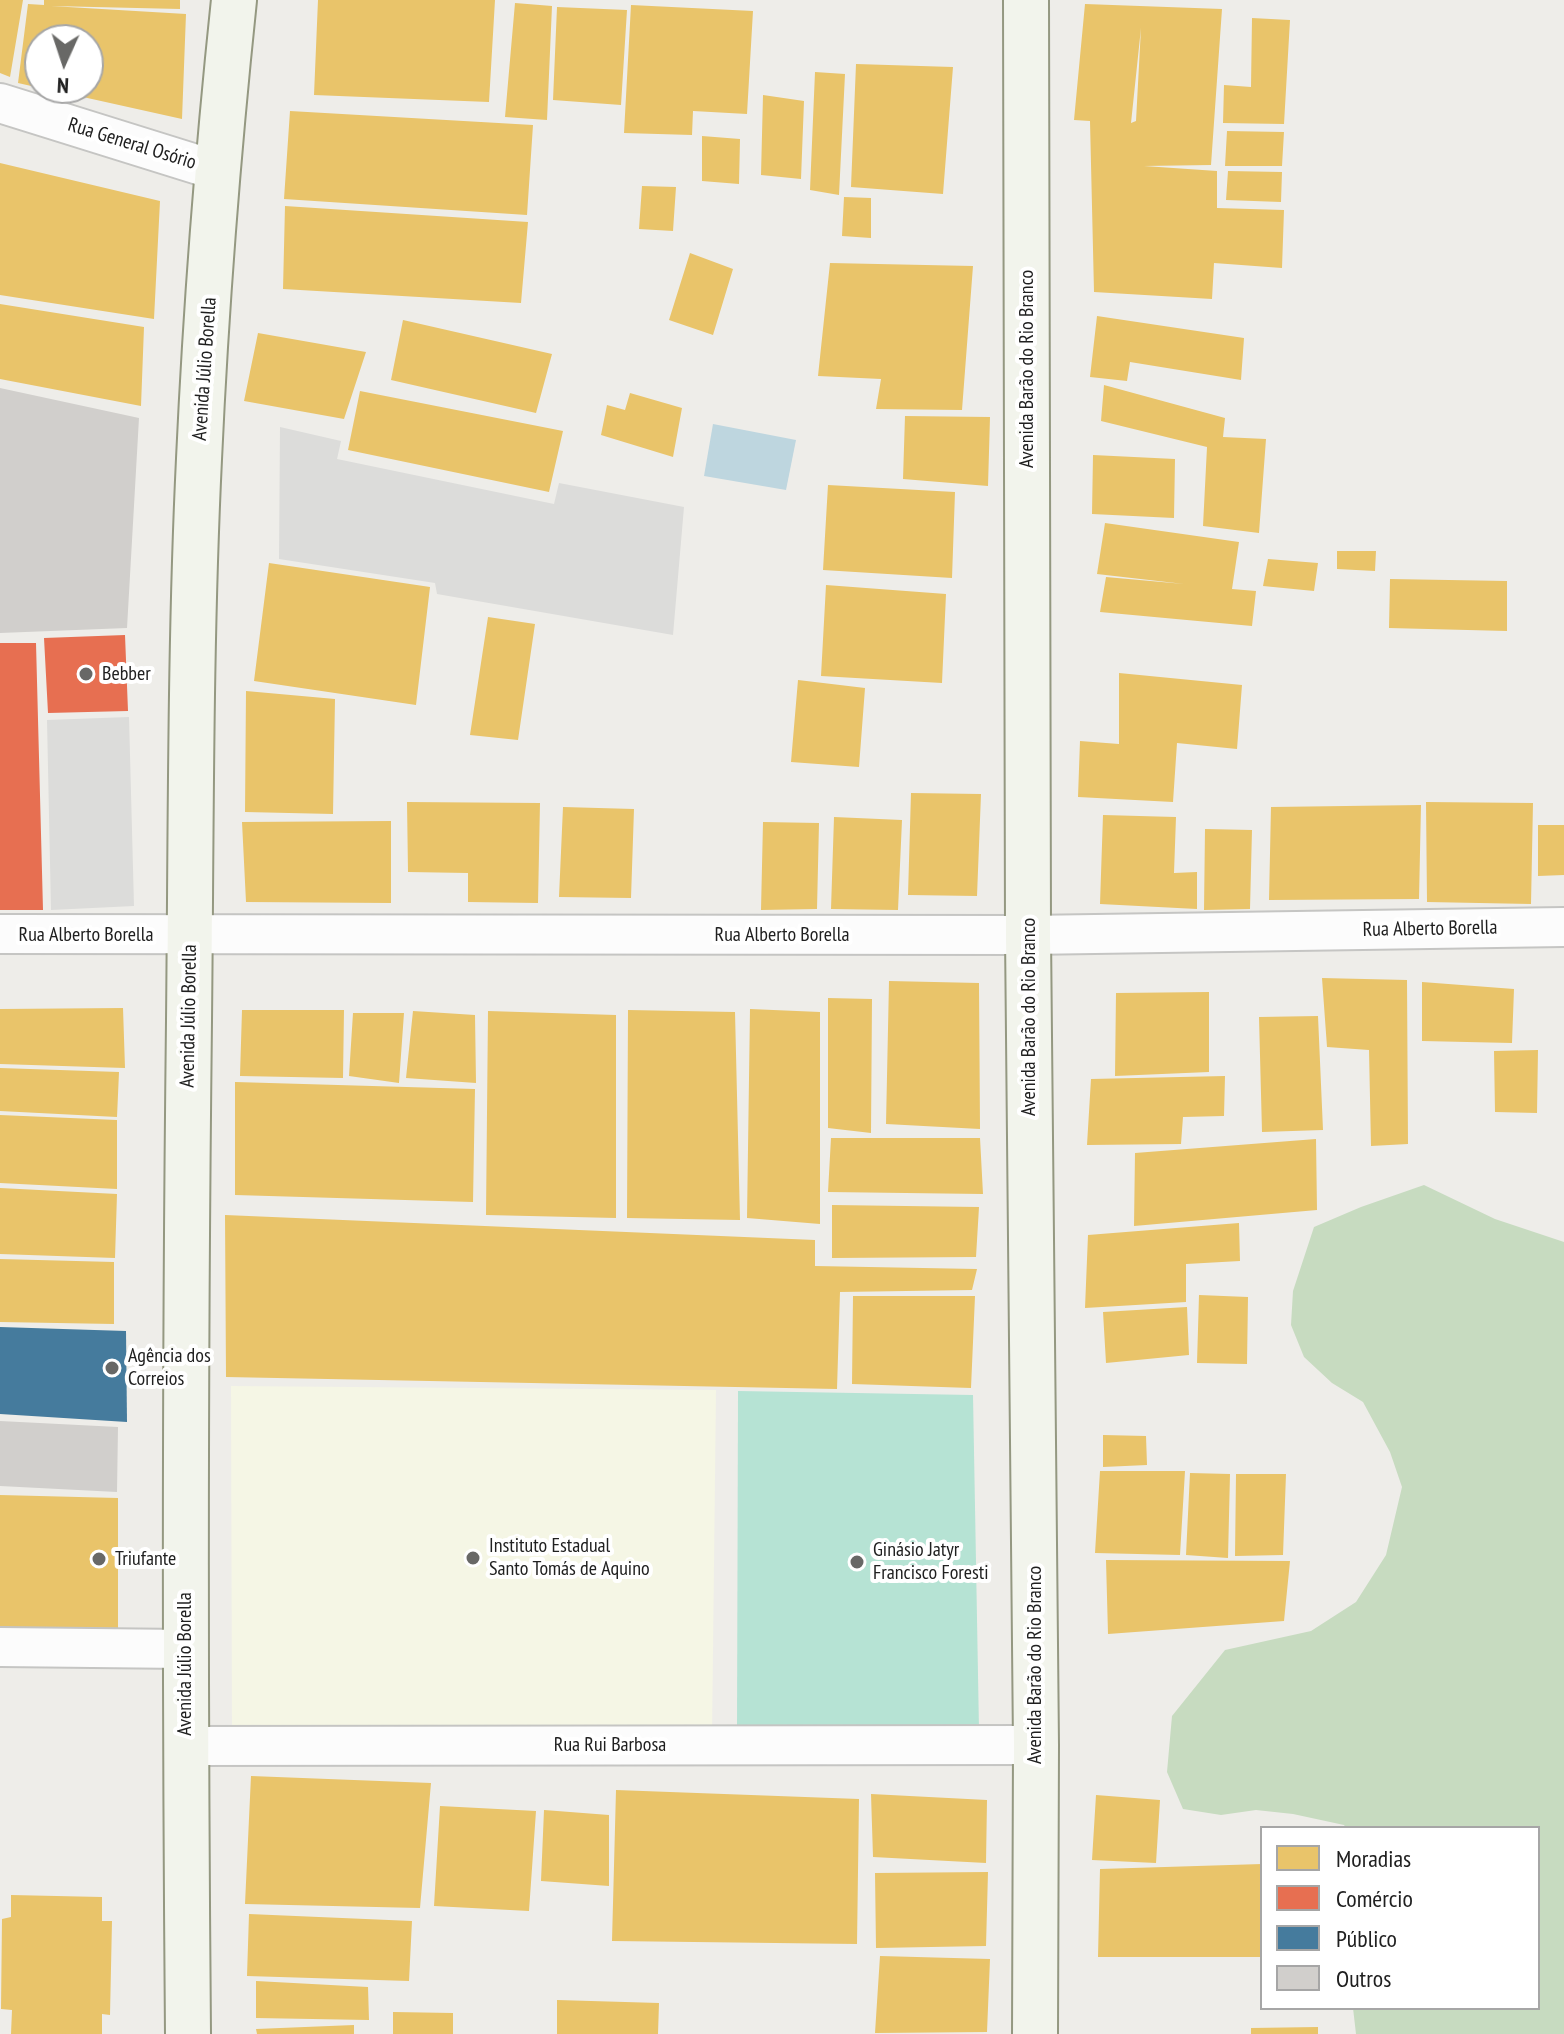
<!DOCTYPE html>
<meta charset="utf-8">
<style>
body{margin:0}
#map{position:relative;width:1564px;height:2034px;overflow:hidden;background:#eeede9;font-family:"PT Sans Narrow",sans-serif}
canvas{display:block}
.legend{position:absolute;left:1260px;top:1826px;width:280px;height:184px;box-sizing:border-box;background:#fff;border:2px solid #a6a6a6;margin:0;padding:10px 14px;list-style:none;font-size:24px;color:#202020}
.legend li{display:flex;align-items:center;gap:16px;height:40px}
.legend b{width:40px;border:2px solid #a6a6a6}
.north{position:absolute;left:24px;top:24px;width:80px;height:80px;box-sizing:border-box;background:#fff;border:2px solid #a6a6a6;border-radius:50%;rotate:183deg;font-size:22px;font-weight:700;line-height:32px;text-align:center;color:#202020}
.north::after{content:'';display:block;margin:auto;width:28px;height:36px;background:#686866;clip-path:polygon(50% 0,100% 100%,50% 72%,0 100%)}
</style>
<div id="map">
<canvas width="1564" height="2034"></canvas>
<ul class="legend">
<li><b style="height:22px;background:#e9c46a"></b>Moradias</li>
<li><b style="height:22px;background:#e76f51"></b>Comércio</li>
<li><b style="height:22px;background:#457b9d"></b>Público</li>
<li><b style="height:22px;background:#d1cfcc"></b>Outros</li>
</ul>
<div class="north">N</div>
</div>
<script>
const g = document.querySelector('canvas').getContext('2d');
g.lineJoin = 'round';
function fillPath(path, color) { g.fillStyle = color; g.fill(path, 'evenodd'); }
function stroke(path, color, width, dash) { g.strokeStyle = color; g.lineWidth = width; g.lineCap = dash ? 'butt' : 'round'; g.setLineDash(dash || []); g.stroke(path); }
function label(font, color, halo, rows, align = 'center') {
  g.font = font + ' "PT Sans Narrow",sans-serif'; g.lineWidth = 8; g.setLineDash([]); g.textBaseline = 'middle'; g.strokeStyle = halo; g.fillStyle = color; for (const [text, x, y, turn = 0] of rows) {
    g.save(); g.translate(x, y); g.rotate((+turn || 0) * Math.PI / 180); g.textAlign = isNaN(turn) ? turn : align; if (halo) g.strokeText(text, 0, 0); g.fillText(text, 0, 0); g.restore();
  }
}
const education = new Path2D(`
 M 231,1386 L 716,1390 L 712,1737 L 232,1726 Z`);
const religious = new Path2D(`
 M 280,427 L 341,441 L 337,459 L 554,504 L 559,483 L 684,507 L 673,635 L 437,594 L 435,583 L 279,559 Z
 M 129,717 L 134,906 L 51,910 L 47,720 Z`);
const forest = new Path2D(`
 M 1424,1185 L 1495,1219 L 1564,1242 L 1564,2034 L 1356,2034 L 1353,2008 L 1538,2008 L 1538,1828 L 1346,1828 L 1344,1825 L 1293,1814 L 1256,1810 L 1221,1815 L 1183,1809 L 1167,1772 L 1172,1716 L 1225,1650 L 1311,1631 L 1356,1602 L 1386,1555 L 1402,1487 L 1390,1452 L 1363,1402 L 1332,1383 L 1304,1357 L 1291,1325 L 1293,1291 L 1314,1227 L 1361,1207 Z`);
const pitch = new Path2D(`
 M 738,1391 L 973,1395 L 979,1730 L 737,1728 Z`);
const water = new Path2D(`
 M 713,424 L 796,440 L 786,490 L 704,476 Z`);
const homes = new Path2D(`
 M 0,0 L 23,0 L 10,77 L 0,73 Z
 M 44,0 L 180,0 L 180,9 L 51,6 L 186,14 L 182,119 L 47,89 L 88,88 L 88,40 L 40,40 L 40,88 L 18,83 L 28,4 L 44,5 Z
 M 318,0 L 495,0 L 489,102 L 314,95 Z
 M 515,3 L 552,6 L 547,120 L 505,117 Z
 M 1085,4 L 1222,9 L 1211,165 L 1144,166 L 1217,171 L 1217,208 L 1284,210 L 1282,268 L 1214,263 L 1212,299 L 1094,292 L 1090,121 L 1074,120 ZM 1141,28 L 1136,121 L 1131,123 Z
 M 631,5 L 753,11 L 747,114 L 693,111 L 692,135 L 624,133 Z
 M 557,7 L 627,10 L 621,105 L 553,100 Z
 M 1252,18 L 1290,20 L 1284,124 L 1223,123 L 1224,85 L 1251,87 Z
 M 856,64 L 953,67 L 943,194 L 851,187 Z
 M 815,72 L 845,74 L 839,195 L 810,190 Z
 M 763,95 L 804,101 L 801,179 L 761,175 Z
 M 290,111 L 533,125 L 527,215 L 284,199 Z
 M 1227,131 L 1284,132 L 1282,166 L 1225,166 Z
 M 702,136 L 740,139 L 739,184 L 702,181 Z
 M 0,163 L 160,201 L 154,319 L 0,295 Z
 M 1228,171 L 1282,172 L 1281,202 L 1226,200 Z
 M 642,186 L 676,187 L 673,231 L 639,229 Z
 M 844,197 L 871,198 L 871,238 L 842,236 Z
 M 285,206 L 528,222 L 521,303 L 283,289 Z
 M 690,253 L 733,269 L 713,335 L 669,320 Z
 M 830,263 L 973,266 L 962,410 L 876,409 L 881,379 L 818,376 Z
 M 0,304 L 144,327 L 141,406 L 0,379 Z
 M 1097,316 L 1244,338 L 1241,380 L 1130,362 L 1127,381 L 1090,377 Z
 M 403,320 L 552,354 L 536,413 L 391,380 Z
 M 258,333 L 366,352 L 344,419 L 244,401 Z
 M 1104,385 L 1225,418 L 1223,437 L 1266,439 L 1259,533 L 1203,526 L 1207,447 L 1101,421 Z
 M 360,391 L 563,431 L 549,492 L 348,450 Z
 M 630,393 L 682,408 L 673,457 L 601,435 L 607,405 L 625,410 Z
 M 905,416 L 990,417 L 988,486 L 903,479 Z
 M 1093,455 L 1175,459 L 1174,518 L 1092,514 Z
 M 828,485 L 955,492 L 952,578 L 823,570 Z
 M 1105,523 L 1239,542 L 1232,589 L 1256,591 L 1252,626 L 1100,612 L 1106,577 L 1184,584 L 1097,574 Z
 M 1337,551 L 1376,551 L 1375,571 L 1337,569 Z
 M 1268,559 L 1318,563 L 1314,591 L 1263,586 Z
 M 269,563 L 430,587 L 416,705 L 254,681 Z
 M 1390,579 L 1507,581 L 1507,631 L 1389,628 Z
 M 826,585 L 946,594 L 942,683 L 821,676 Z
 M 488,617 L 535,624 L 518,740 L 470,735 Z
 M 1119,673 L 1242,685 L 1237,749 L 1177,743 L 1173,802 L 1078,797 L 1080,741 L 1119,744 Z
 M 798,680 L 865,688 L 859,767 L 791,762 Z
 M 246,691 L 335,699 L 333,814 L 245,812 Z
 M 911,793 L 981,794 L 977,896 L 908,895 Z
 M 407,802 L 540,803 L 538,903 L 468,902 L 468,873 L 408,872 Z
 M 1426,802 L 1533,803 L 1531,904 L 1427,902 Z
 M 1421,805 L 1419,899 L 1269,900 L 1271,807 Z
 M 563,807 L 634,809 L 631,898 L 559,897 Z
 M 1103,815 L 1176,817 L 1174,873 L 1197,872 L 1197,909 L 1100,904 Z
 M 834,817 L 902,820 L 898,910 L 831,909 Z
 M 391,821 L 391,903 L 246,902 L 242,822 Z
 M 763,822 L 819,823 L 817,909 L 761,910 Z
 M 1538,825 L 1564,825 L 1564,875 L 1538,876 Z
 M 1205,829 L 1252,830 L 1250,909 L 1204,910 Z
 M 1322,978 L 1407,980 L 1408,1144 L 1371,1146 L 1369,1050 L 1327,1047 Z
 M 889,981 L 979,983 L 980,1129 L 886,1124 Z
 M 1422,982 L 1514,989 L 1512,1043 L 1422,1041 Z
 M 1209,992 L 1209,1072 L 1115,1076 L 1116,993 Z
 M 828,998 L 872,999 L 871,1133 L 828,1128 Z
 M 123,1008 L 125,1068 L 0,1064 L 0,1009 Z
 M 750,1009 L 820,1012 L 820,1224 L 747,1218 Z
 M 242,1010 L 344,1010 L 343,1078 L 240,1076 Z
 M 628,1010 L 735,1012 L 740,1220 L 627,1218 Z
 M 413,1011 L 475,1015 L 476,1083 L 406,1078 Z
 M 488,1011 L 616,1015 L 616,1218 L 486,1215 Z
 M 353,1013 L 404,1013 L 399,1083 L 349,1076 Z
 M 1318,1016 L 1323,1130 L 1262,1132 L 1259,1017 Z
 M 1538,1050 L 1537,1113 L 1495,1112 L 1494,1051 Z
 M 0,1068 L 119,1072 L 117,1117 L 0,1111 Z
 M 1225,1076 L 1224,1116 L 1183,1117 L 1181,1144 L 1087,1145 L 1091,1079 Z
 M 235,1082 L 475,1089 L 473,1202 L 235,1195 Z
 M 0,1115 L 117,1120 L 117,1189 L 0,1183 Z
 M 831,1138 L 980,1138 L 983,1194 L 828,1192 Z
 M 1316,1139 L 1317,1210 L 1134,1226 L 1135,1153 Z
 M 0,1188 L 117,1194 L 115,1258 L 0,1254 Z
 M 832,1205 L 979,1207 L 976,1257 L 832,1258 Z
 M 225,1215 L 815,1240 L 815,1266 L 977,1269 L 972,1290 L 840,1292 L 837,1389 L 226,1377 Z
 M 1239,1223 L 1240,1261 L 1186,1264 L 1186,1302 L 1085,1308 L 1088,1235 Z
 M 0,1259 L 114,1262 L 114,1324 L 0,1322 Z
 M 1199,1295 L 1248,1297 L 1247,1364 L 1197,1363 Z
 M 853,1296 L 975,1296 L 971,1388 L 852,1384 Z
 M 1187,1307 L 1189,1355 L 1106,1363 L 1103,1312 Z
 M 1103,1435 L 1146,1436 L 1147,1465 L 1103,1467 Z
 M 1100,1471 L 1185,1471 L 1180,1555 L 1095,1553 Z
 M 1190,1473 L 1230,1474 L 1228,1558 L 1186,1555 Z
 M 1236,1474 L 1286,1474 L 1283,1555 L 1235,1556 Z
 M 0,1495 L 118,1498 L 118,1634 L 0,1630 Z
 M 1106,1560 L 1290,1561 L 1284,1621 L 1108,1634 Z
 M 251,1776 L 431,1783 L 420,1908 L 245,1904 Z
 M 616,1790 L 859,1799 L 857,1944 L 612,1941 Z
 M 871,1794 L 987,1800 L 986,1863 L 873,1857 Z
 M 1096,1795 L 1160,1800 L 1156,1863 L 1092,1860 Z
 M 440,1806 L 536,1811 L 529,1911 L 434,1906 Z
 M 544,1810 L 609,1815 L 609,1886 L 541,1881 Z
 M 1262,1864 L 1262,1957 L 1098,1957 L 1100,1869 Z
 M 988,1872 L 986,1946 L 876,1948 L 875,1873 Z
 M 11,1895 L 102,1897 L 102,1921 L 112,1921 L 110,2015 L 102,2014 L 102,2034 L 11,2034 L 12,2010 L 1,2009 L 2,1919 L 11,1917 Z
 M 249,1914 L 412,1921 L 409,1981 L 247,1976 Z
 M 880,1956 L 990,1959 L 987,2032 L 875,2033 Z
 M 256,1981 L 368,1987 L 369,2020 L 256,2018 Z
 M 557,2000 L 659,2003 L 658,2034 L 557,2034 Z
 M 393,2012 L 453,2013 L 453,2034 L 393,2034 Z
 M 354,2025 L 354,2034 L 257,2034 L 256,2029 Z
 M 1318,2027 L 1318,2034 L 1251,2034 L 1251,2028 Z`);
const shops = new Path2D(`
 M 125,635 L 128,711 L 48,713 L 44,638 Z
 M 0,643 L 36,643 L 43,910 L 0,910 Z`);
const public = new Path2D(`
 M 0,1327 L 126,1331 L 127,1422 L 0,1414 Z`);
const building = new Path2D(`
 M 0,388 L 139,418 L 127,628 L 0,633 Z
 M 0,1421 L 118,1427 L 117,1492 L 0,1486 Z`);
const minor = new Path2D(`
 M 0,103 L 218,171
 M 0,934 L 1028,935 L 1564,927
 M 0,1647 L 185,1649
 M 185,1746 L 1036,1745`);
const secondary = new Path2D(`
 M 1026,0 L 1028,935 L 1036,1745 L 1035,2034
 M 188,2034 C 185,1696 185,1359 189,1021 C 191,834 190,646 199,459 C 206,306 218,152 234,0`);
const markers = [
 [86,674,8,"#686866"],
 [112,1368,8,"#686866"],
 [473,1558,8,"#686866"],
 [99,1559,8,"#686866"],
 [857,1562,8,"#686866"]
];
const streetNames = [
 ["Rua General Osório",132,144,17],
 ["Avenida Júlio Borella",205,369,-86],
 ["Avenida Barão do Rio Branco",1027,369,-90],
 ["Rua Alberto Borella",1430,929,-1],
 ["Rua Alberto Borella",86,935],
 ["Rua Alberto Borella",782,935],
 ["Avenida Júlio Borella",189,1016,-89],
 ["Avenida Barão do Rio Branco",1029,1017,-90],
 ["Avenida Júlio Borella",185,1664,-90],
 ["Avenida Barão do Rio Branco",1035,1665,-90],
 ["Rua Rui Barbosa",610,1745]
];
const poiNames = [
 ["Bebber",102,674],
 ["Agência dos",128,1356],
 ["Correios",128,1379],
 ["Instituto Estadual",489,1546],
 ["Santo Tomás de Aquino",489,1569],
 ["Ginásio Jatyr",873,1550],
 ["Francisco Foresti",873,1573],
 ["Triufante",115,1559]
];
fillPath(education, '#f5f6e5');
fillPath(religious, '#dcdcda');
fillPath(forest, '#c7dbc0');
fillPath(pitch, '#b6e3d4');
fillPath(water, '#bed6df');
fillPath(homes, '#e9c46a');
fillPath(shops, '#e76f51');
fillPath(public, '#457b9d');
fillPath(building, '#d1cfcc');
stroke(minor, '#c5c5c3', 42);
stroke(secondary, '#949881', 48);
stroke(minor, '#fcfcfc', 38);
stroke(secondary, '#f2f4ec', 44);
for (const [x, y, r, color] of markers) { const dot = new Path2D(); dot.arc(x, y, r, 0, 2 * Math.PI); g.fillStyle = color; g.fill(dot); stroke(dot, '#fff', 3); }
label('20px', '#202020', '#fff', streetNames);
label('20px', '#202020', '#fff', poiNames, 'left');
</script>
